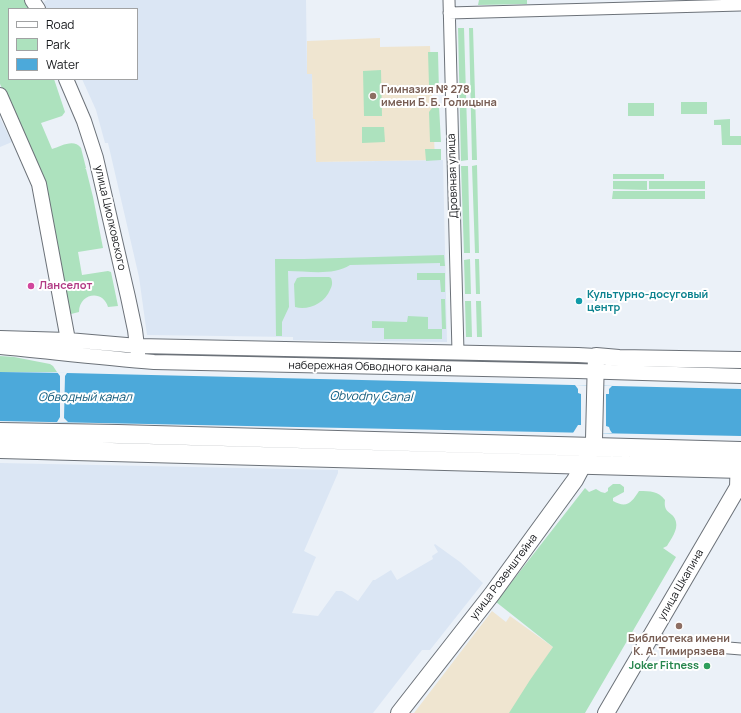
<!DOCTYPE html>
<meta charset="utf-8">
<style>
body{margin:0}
#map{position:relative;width:741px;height:713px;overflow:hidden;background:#ebf1f8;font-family:Manrope,sans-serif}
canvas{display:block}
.legend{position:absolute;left:8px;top:8px;width:130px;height:72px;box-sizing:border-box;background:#fff;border:1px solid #a1a2a3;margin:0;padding:5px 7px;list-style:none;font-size:12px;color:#15171a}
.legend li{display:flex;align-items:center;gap:8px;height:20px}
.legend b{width:20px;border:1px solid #a1a2a3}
</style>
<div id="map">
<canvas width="741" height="713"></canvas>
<ul class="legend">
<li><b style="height:5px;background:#fff"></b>Road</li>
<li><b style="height:11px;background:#ade2be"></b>Park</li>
<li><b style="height:11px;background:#4ca9da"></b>Water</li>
</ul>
</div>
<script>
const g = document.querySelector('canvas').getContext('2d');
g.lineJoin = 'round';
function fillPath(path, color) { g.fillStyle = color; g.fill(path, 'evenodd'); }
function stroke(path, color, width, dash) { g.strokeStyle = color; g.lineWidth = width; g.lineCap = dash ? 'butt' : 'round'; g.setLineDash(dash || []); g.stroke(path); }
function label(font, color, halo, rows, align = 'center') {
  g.font = font + ' Manrope,sans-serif'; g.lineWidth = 4; g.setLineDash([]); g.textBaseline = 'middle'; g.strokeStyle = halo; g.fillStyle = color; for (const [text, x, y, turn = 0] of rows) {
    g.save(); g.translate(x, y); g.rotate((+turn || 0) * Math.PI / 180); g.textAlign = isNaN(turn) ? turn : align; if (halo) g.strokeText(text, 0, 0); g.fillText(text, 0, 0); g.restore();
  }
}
const built = new Path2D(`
 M 47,0 L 306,0 L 307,73 L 312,74 L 313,119 L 315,119 L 317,162 L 443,160 L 447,342 L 293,340 L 293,337 L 147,335 L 139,277 L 108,143 L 105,143 L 96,110 L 82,79 L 137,79 L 137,9 L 46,9 L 44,2 Z
 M 0,118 L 12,142 L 0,147 Z
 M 0,463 L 338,470 L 338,473 L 304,551 L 316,557 L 292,613 L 318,616 L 336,591 L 342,591 L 358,601 L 373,580 L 375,580 L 391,570 L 397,580 L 433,559 L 432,556 L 438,552 L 434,545 L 435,544 L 460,562 L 483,583 L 430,650 L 422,650 L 373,713 L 0,713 Z`);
const education = new Path2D(`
 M 380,38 L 380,47 L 430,46 L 435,160 L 316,162 L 315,119 L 313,119 L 312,74 L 307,74 L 307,41 Z
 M 492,611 L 506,622 L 510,616 L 553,647 L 510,713 L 414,713 Z`);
const green = new Path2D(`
 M 0,0 L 27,0 L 32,9 L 9,9 L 9,79 L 54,79 L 65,112 L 62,116 L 41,123 L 52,149 C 61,146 74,138 81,148 L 86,168 L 85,169 L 86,169 L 93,197 L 103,248 L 78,252 L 82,275 L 108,271 L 111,272 L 118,306 L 108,307 C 103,289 79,293 79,312 L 67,315 L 41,175 L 0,84 Z
 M 479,0 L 527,0 L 527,4 L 478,5 Z
 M 458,28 L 464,28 L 468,160 L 461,161 Z
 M 469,28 L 473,28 L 477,160 L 472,160 Z
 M 428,52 L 438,52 L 439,92 C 433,92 431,91 429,85 Z
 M 381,70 L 382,116 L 364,116 L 363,71 Z
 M 681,102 L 707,102 L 707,114 L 681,114 Z
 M 628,103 L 654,103 L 654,116 L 628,116 Z
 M 434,106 L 439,106 L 441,142 L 430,142 L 429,112 L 432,108 Z
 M 730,119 L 730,136 L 741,136 L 741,145 L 722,145 L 721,125 L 714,125 L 714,120 Z
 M 362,127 L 384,127 L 385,142 L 362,143 Z
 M 425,149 L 441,149 L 441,160 L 426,161 Z
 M 477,165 L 479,253 L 475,253 L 472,166 Z
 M 461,166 L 468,166 L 470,253 L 464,253 Z
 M 613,174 L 664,174 L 664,179 L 613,179 Z
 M 613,181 L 647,181 L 647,190 L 613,189 Z
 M 649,181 L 705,181 L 705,189 L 649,189 Z
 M 613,191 L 705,191 L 705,199 L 612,199 Z
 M 444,255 L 445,266 L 440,266 L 440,263 L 350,265 C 333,276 308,271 288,271 L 289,307 L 282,322 L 282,336 L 276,336 L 275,259 L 304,259 Z
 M 470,259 L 471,294 L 465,294 L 464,260 Z
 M 475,259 L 479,259 L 480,294 L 476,294 Z
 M 417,273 L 445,273 L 445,292 L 441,292 L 440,280 L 417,280 Z
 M 301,277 L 329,277 L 331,278 C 333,283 332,286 330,290 C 325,303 308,311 295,307 L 294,284 L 297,278 Z
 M 441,299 L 445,299 L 446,329 L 442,329 L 442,339 L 384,339 L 384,328 L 372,328 L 372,321 L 407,322 L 408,316 L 428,317 L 428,329 L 442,329 Z
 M 465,301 L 471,301 L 472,337 L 466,337 Z
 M 476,301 L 481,301 L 482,337 L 477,337 Z
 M 0,356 L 14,357 L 50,364 L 53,366 L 57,372 L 0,372 Z
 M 613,484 L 620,484 L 624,487 L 624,492 L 613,498 L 613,501 C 627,509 632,502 639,491 C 651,491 658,491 665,500 C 663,515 674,511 676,522 C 678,530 671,539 667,546 L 663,548 L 676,557 L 585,713 L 509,713 L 530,680 L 553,647 L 496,602 L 585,488 L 589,492 L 596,489 L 601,492 L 605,493 L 608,491 L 608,488 Z`);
const water = new Path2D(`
 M 0,372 L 67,373 L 741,389 L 741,436 L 0,421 Z`);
const pier = new Path2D(`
 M 57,372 L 67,373 L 65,376 L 64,418 L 68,422 L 57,422 L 60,417 L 60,376 Z
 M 575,385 L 612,386 L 609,389 L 609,394 L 606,394 L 606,426 L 609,427 L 610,430 L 612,433 L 573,433 L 578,425 L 581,425 L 581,394 L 578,393 L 578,389 Z`);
const minor = new Path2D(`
 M 449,0 L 458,352
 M 449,13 L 741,5
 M 652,636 L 668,643 L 741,649`);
const tertiary = new Path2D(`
 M 32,0 L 38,9
 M 66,79 L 84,121 L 96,158 L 128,297 L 135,330 L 138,354
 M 0,95 L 39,184 L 68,340 L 68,348
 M 0,338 L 68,340 L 138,346 L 578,355 L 596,356
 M 0,347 C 52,352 103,358 154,362 L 577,371 L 741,376`);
const secondary = new Path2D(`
 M 399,713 L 492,594 L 575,480 L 592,448 L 594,439 L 596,356 L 619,358 L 741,360
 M 606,713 L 738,487 L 739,456`);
const primary = new Path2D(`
 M 0,432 L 118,434 L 741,451
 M 0,449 L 741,469`);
const markers = [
 [373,96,4,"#8d6e63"],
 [31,286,4,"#d1479c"],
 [579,301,4,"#0f9aa8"],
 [679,626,4,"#8d6e63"],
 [707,666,4,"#2e9e5b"]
];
const educationNames = [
 ["Гимназия № 278",381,90],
 ["имени Б. Б. Голицына",381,103],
 ["Библиотека имени",679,639,"center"],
 ["К. А. Тимирязева",679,652,"center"]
];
const streetNames = [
 ["Дровяная улица",453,176,-92],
 ["улица Циолковского",110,218,77],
 ["набережная Обводного канала",370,367,1],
 ["улица Розенштейна",504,577,-53],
 ["улица Шкапина",681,585,-60]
];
const hotelNames = [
 ["Ланселот",39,286]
];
const cultureNames = [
 ["Культурно-досуговый",587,295],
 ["центр",587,308]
];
const leisureNames = [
 ["Joker Fitness",699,666]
];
const waterNames = [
 ["Obvodny Canal",371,397,1],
 ["Обводный канал",85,398]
];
fillPath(built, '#dbe6f4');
fillPath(education, '#efe5d0');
fillPath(green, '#ade2be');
fillPath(water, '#4ca9da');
fillPath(pier, '#ebf1f8');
stroke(minor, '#6c7279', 13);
stroke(tertiary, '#6c7279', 16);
stroke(secondary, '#6c7279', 18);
stroke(primary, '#6c7279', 20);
stroke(minor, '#fff', 11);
stroke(tertiary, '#fff', 14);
stroke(secondary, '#fff', 16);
stroke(primary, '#fff', 18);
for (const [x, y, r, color] of markers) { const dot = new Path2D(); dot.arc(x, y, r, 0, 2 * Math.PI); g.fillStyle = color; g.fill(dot); stroke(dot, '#fff', 1.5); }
label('bold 11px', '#785e54', '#fff', educationNames, 'left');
label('11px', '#15171a', '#fff', streetNames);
label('bold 11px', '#b23c85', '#fff', hotelNames, 'left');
label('bold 11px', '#0d838f', '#fff', cultureNames, 'left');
label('bold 11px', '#27864d', '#fff', leisureNames, 'right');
label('italic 12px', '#10597a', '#fff', waterNames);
</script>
